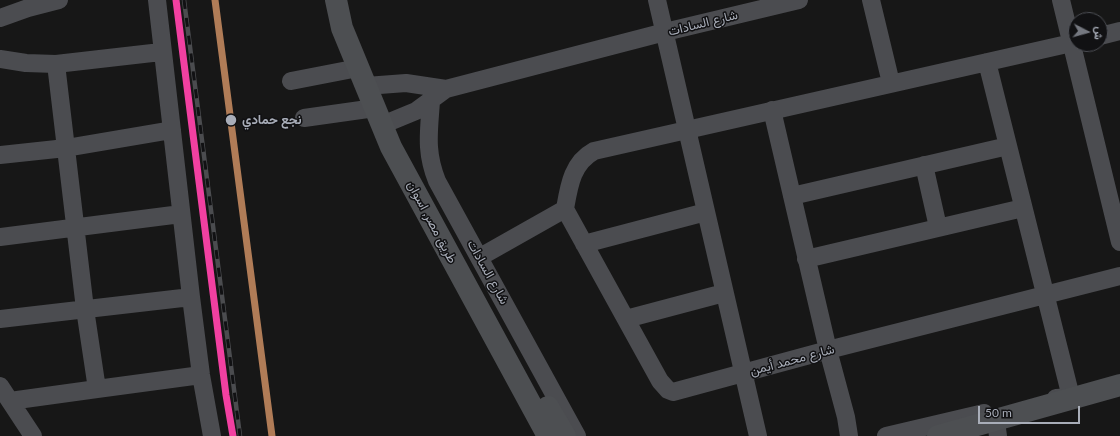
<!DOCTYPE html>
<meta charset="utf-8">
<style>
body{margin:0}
#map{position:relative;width:1120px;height:436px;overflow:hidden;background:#171717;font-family:Lato,Vazirmatn,sans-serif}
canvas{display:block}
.north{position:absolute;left:1068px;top:12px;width:40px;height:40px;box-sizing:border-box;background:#111113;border:1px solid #4d4f55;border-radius:50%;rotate:96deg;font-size:11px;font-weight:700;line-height:16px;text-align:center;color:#a8adb8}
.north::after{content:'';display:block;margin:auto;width:14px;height:18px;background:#757880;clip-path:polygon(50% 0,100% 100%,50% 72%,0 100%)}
.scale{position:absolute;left:978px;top:406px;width:102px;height:18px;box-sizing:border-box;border:2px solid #a8adb8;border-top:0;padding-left:5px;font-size:12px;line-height:14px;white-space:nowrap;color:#a8adb8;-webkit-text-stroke:3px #111113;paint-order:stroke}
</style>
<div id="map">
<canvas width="1120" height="436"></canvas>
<div class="north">ش</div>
<div class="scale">50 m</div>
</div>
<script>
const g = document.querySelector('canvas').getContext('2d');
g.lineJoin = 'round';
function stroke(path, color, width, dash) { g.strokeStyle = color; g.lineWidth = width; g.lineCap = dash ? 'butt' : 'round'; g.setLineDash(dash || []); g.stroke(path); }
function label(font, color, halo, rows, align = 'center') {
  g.font = font + ' Lato,Vazirmatn,sans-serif'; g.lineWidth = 3; g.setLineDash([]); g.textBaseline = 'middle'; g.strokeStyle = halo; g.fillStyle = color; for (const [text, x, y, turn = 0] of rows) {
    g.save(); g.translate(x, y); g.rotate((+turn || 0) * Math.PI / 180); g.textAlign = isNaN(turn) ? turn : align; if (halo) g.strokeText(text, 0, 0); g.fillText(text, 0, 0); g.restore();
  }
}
const minor = new Path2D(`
 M 157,0 L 191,297 L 201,375 L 212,436
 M 657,0 L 758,436
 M 871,0 L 891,83
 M 1061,0 L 1120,242
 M 0,18 L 28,8 L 59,0
 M 1100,36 L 1120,31
 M 0,59 L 26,63 L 56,64
 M 987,62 L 1071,397 L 1056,398
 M 291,81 L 358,68
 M 366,86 L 406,83 L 446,89
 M 431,101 C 429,132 425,151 437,181 L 577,436
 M 772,110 L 828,350 L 846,417 L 849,436
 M 304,118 L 375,108
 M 382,125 L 416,111 L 446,89 L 665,32 L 799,0
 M 0,155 L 66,148 L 172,130
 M 924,165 L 938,227
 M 792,196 L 1008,146
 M 565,209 L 660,381 L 668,390 L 673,392 L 828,350 L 1120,276
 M 0,237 L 181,214
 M 584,244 L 706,212
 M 480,257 L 565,209 C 569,186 572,163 594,151 L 1076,42
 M 806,259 L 1023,208
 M 0,319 L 191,297
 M 626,319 L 724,293
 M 0,386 L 33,436
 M 97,389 L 201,375
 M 10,401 L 97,389 L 85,309 L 56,64 L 161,52
 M 997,429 L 998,436
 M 886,436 L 984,413`);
const major = new Path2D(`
 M 336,0 L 342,28 L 391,147 L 548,436
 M 548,407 L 565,436
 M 938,436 L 1120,385`);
const rail = new Path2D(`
 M 176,0 L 226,395 L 233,436
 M 184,0 L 240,436
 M 215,0 L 272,436`);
const rail1 = new Path2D(`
 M 176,0 L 226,395 L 233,436`);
const rail2 = new Path2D(`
 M 215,0 L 272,436`);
const markers = [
 [231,120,6,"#a8adb8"]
];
const streetNames = [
 ["شارع السادات",703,23,-14],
 ["طريق مصر, اسوان",432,222,62],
 ["شارع السادات",488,272,61],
 ["شارع محمد أيمن",792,360,-15]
];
const stopNames = [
 ["نجع حمادي",242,120]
];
stroke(minor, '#4b4c50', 18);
stroke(major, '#4d4f52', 22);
stroke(rail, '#4b4c4f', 4.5);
stroke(rail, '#111113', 3, [9]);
stroke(rail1, '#f240a1', 7);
stroke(rail2, '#b07c57', 7);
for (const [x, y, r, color] of markers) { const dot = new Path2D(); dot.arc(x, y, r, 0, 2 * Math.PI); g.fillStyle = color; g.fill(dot); stroke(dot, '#111113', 1.5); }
label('13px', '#a8adb8', '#111113', streetNames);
label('bold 13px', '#a8adb8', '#111113', stopNames, 'left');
</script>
